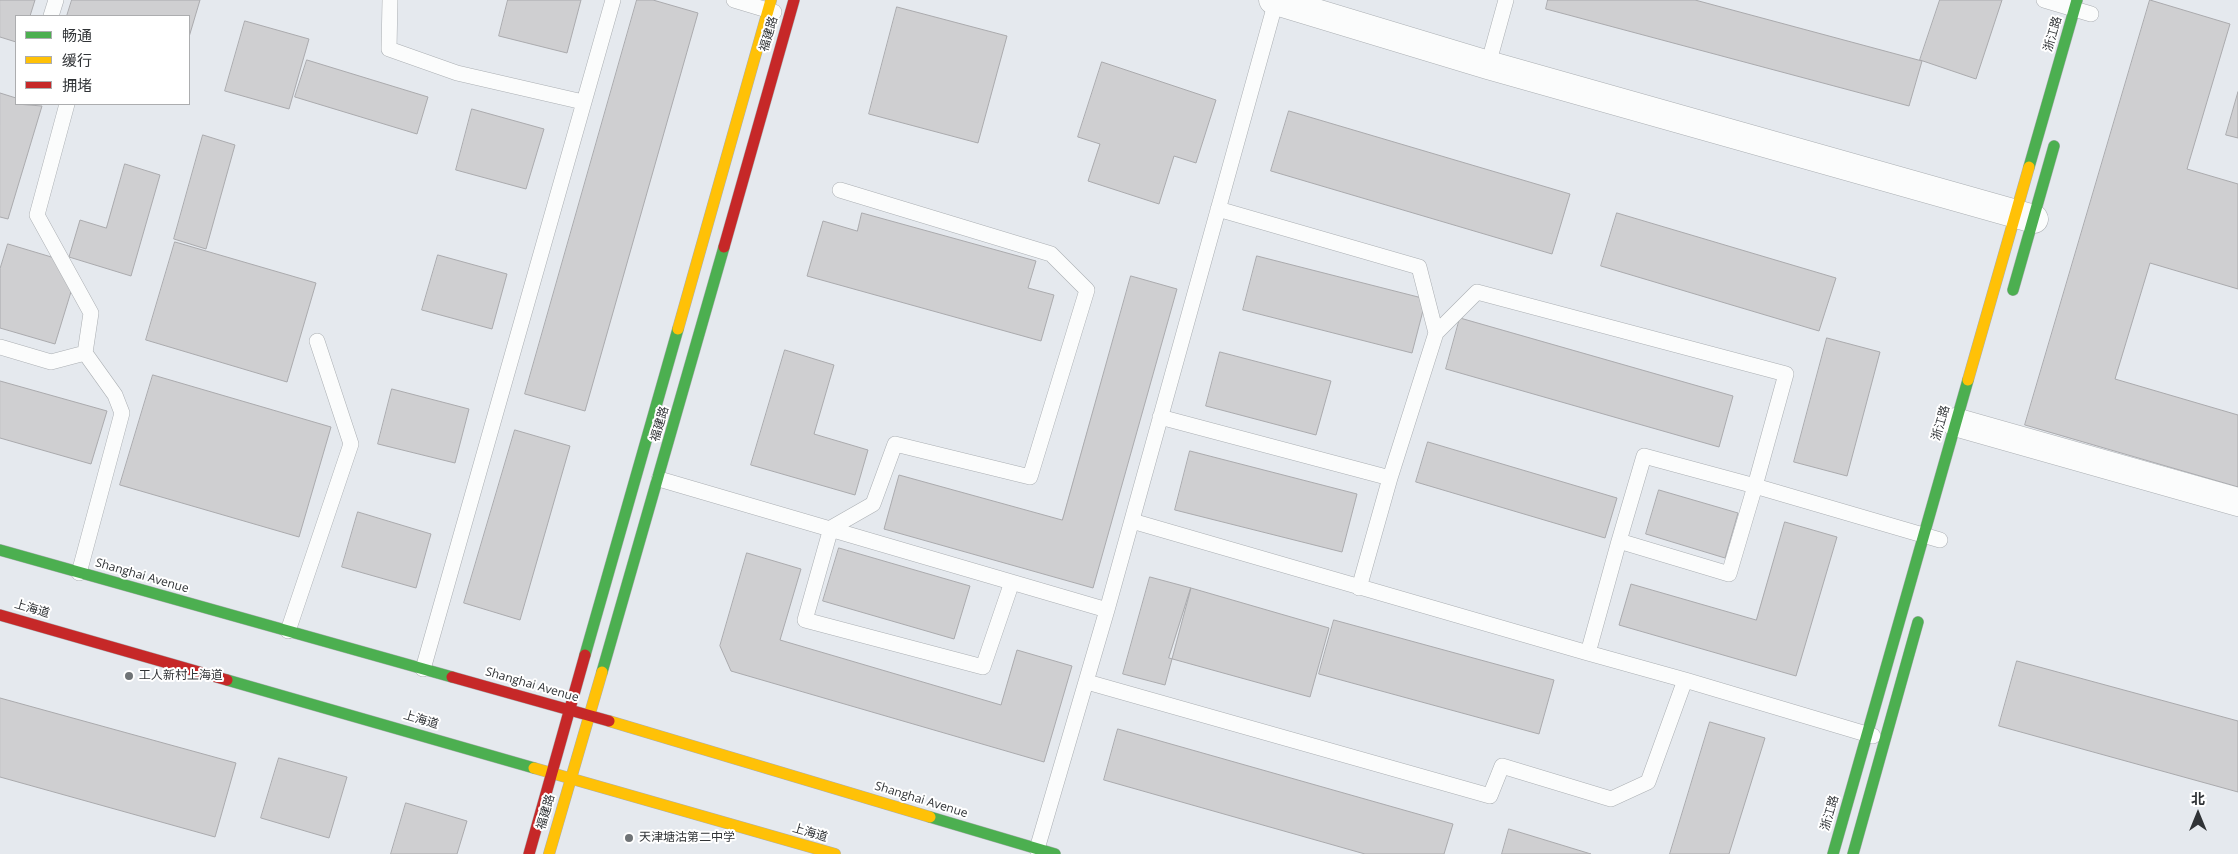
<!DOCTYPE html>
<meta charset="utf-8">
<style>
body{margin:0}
#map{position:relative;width:2238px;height:854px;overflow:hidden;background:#e5e9ee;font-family:"Open Sans","Noto Sans SC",sans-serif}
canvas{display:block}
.legend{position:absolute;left:15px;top:15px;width:175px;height:90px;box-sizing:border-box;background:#fff;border:1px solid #acadaf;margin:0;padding:6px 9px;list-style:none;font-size:15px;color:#303336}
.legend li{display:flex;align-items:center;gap:10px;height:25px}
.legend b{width:25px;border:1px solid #acadaf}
.north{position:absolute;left:2173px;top:789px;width:50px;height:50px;-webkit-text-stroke:4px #fff;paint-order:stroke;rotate:0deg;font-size:14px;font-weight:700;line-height:20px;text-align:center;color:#303336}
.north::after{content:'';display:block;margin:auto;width:18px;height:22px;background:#303336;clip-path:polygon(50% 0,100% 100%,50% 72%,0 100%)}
</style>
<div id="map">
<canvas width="2238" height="854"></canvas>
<ul class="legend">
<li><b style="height:6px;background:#4caf50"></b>畅通</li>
<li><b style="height:6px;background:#ffc107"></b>缓行</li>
<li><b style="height:6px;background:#c62828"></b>拥堵</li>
</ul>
<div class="north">北</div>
</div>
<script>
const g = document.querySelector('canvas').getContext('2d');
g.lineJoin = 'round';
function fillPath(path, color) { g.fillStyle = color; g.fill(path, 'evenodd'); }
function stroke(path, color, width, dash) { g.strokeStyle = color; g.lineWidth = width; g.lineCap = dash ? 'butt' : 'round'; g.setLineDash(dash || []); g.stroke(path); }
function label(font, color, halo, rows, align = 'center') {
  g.font = font + ' "Open Sans","Noto Sans SC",sans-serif'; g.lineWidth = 4; g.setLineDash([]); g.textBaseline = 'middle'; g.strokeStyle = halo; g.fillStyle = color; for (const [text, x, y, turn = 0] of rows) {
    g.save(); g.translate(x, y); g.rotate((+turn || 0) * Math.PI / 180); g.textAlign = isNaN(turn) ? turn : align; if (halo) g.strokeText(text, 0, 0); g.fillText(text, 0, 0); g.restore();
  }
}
const building = new Path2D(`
 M 0,0 L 35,0 L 30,16 L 16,16 L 16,42 L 0,37 Z
 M 72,0 L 200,0 L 189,37 L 189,16 L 67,16 Z
 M 508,0 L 581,0 L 567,53 L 499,36 Z
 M 637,0 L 653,0 L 698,13 L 585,411 L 525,394 Z
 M 1548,0 L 1695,0 L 1922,61 L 1909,106 L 1546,9 Z
 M 1940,0 L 2002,0 L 1976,79 L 1920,60 Z
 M 2150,0 L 2230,24 L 2187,169 L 2238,184 L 2238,289 L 2150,263 L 2115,379 L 2238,415 L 2238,487 L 2025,425 Z
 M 897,7 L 1007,36 L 978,143 L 869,114 Z
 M 245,21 L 309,39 L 289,109 L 225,91 Z
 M 307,60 L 428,97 L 417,134 L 295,97 Z
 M 1102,62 L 1216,100 L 1196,163 L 1174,156 L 1159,204 L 1088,181 L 1100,144 L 1078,137 Z
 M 2238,92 L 2238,138 L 2226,135 Z
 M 0,93 L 16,98 L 16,104 L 42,106 L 8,219 L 0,217 Z
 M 472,109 L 544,129 L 526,189 L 456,170 Z
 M 1289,111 L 1570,194 L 1552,254 L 1271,171 Z
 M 203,135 L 235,145 L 206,249 L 174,239 Z
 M 125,164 L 160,175 L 131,276 L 69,257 L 80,220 L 106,228 Z
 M 862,213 L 1036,261 L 1028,288 L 1054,295 L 1041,341 L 807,276 L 823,221 L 857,231 Z
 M 1617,213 L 1836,278 L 1819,331 L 1601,266 Z
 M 175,242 L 316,283 L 287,382 L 146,340 Z
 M 8,244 L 68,262 L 74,282 L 55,344 L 0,328 L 0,269 Z
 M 438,255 L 507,274 L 492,329 L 422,310 Z
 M 1257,256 L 1426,299 L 1412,353 L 1243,310 Z
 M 1131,276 L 1177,289 L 1093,588 L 884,529 L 899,475 L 1062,520 Z
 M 1460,318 L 1733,396 L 1719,447 L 1446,369 Z
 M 1827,338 L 1880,352 L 1847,476 L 1794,462 Z
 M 785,350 L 834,365 L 814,434 L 868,450 L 855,495 L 751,465 Z
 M 1220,352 L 1331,381 L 1316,435 L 1206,406 Z
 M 153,375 L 331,427 L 299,537 L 120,485 Z
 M 0,381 L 107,411 L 91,464 L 0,438 Z
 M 392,389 L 469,409 L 455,463 L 378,444 Z
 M 515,430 L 570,446 L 520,620 L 464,603 Z
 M 1428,442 L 1617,498 L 1605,538 L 1416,482 Z
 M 1190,451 L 1357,494 L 1342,552 L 1175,510 Z
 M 1659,490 L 1738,513 L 1725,558 L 1646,534 Z
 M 358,512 L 431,534 L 416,588 L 342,567 Z
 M 1785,522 L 1837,537 L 1796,676 L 1619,625 L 1631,584 L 1756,620 Z
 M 839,548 L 970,586 L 954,639 L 823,601 Z
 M 747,553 L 801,569 L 780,640 L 1001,705 L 1017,650 L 1072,666 L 1044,762 L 731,671 L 720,646 Z
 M 1150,577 L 1191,588 L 1165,685 L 1123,674 Z
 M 1191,588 L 1329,628 L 1310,697 L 1169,658 Z
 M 1334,620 L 1554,680 L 1539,734 L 1319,674 Z
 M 2017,661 L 2238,721 L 2238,792 L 1999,726 Z
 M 0,698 L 236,763 L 215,837 L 0,777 Z
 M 1710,722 L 1765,738 L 1729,854 L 1670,854 Z
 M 1118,729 L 1453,824 L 1444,854 L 1365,854 L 1104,780 Z
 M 279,758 L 347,777 L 329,838 L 261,818 Z
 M 406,803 L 467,821 L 457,854 L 391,854 Z
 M 1509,829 L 1591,854 L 1502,854 Z`);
const lane = new Path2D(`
 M 390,0 L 389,49 L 457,73 L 583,102
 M 734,0 L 774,12
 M 2044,0 L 2091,14
 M 51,16 L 56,0
 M 1488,65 L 1506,0
 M 67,104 L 37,215 L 91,313 L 85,353
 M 840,190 L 1051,254 L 1087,290 L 1030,477 L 895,444 L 873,504 L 831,528 L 805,620 L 983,667 L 1012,582
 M 1218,209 L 1419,267 L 1436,333 L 1390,478
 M 1436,333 L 1477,292 L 1786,374 L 1755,486 L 1644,456 L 1619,541
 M 0,347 L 51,362 L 85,353 L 115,395 L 122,413 L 79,573
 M 1160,417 L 1390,478 L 1359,588
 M 659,479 L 1107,610
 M 1132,521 L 1588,653
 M 288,631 L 351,444 L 317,341
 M 423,669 L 613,0
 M 1685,680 L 1588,653 L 1619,541 L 1729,574 L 1755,486 L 1940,540
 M 1087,682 L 1490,796 L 1502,766 L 1611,799 L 1648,782 L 1685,680 L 1873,736
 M 1037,849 L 1107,610 L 1276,1`);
const street = new Path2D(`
 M 1273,0 L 1488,65 L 2034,219
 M 1955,422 L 2238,502`);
const fast = new Path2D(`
 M 2029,167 L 2077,0
 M 2013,290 L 2054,146
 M 0,550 L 452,677
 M 585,655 L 678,329
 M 602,672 L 724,247
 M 227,680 L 534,768
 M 930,817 L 1055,854
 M 1833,854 L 1968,380
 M 1853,854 L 1918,622`);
const slow = new Path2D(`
 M 678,329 L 771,0
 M 1968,380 L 2029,167
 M 609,721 L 930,817
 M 534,768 L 835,854
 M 549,854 L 602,672`);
const jam = new Path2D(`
 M 724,247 L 794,0
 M 0,615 L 227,680
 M 452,677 L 609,721
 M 529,854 L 585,655`);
const markers = [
 [129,676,5,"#6f7376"],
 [629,838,5,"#6f7376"]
];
const streetNames = [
 ["福建路",769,34,-74],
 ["浙江路",2053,34,-74],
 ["浙江路",1941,423,-74],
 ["福建路",660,424,-74],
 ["Shanghai Avenue",142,576,16],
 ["上海道",32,609,16],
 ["Shanghai Avenue",532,685,16],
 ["上海道",421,720,16],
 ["Shanghai Avenue",921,800,17],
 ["福建路",546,812,-74],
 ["浙江路",1830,813,-74],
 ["上海道",810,833,16]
];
const poiNames = [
 ["工人新村上海道",139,676],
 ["天津塘沽第二中学",639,838]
];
fillPath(building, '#cfcfd1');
stroke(building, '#aaaaad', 1);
stroke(lane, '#abafb3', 16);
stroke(street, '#abafb3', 29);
stroke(fast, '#abafb3', 12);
stroke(slow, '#abafb3', 12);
stroke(jam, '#abafb3', 12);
stroke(lane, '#fbfcfc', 15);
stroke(street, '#fbfcfc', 28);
stroke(fast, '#4caf50', 11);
stroke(slow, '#ffc107', 11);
stroke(jam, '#c62828', 11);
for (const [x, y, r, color] of markers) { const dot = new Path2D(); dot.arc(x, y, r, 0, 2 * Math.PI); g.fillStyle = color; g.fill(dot); stroke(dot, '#fff', 2); }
label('12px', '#303336', '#fff', streetNames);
label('12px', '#303336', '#fff', poiNames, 'left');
</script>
